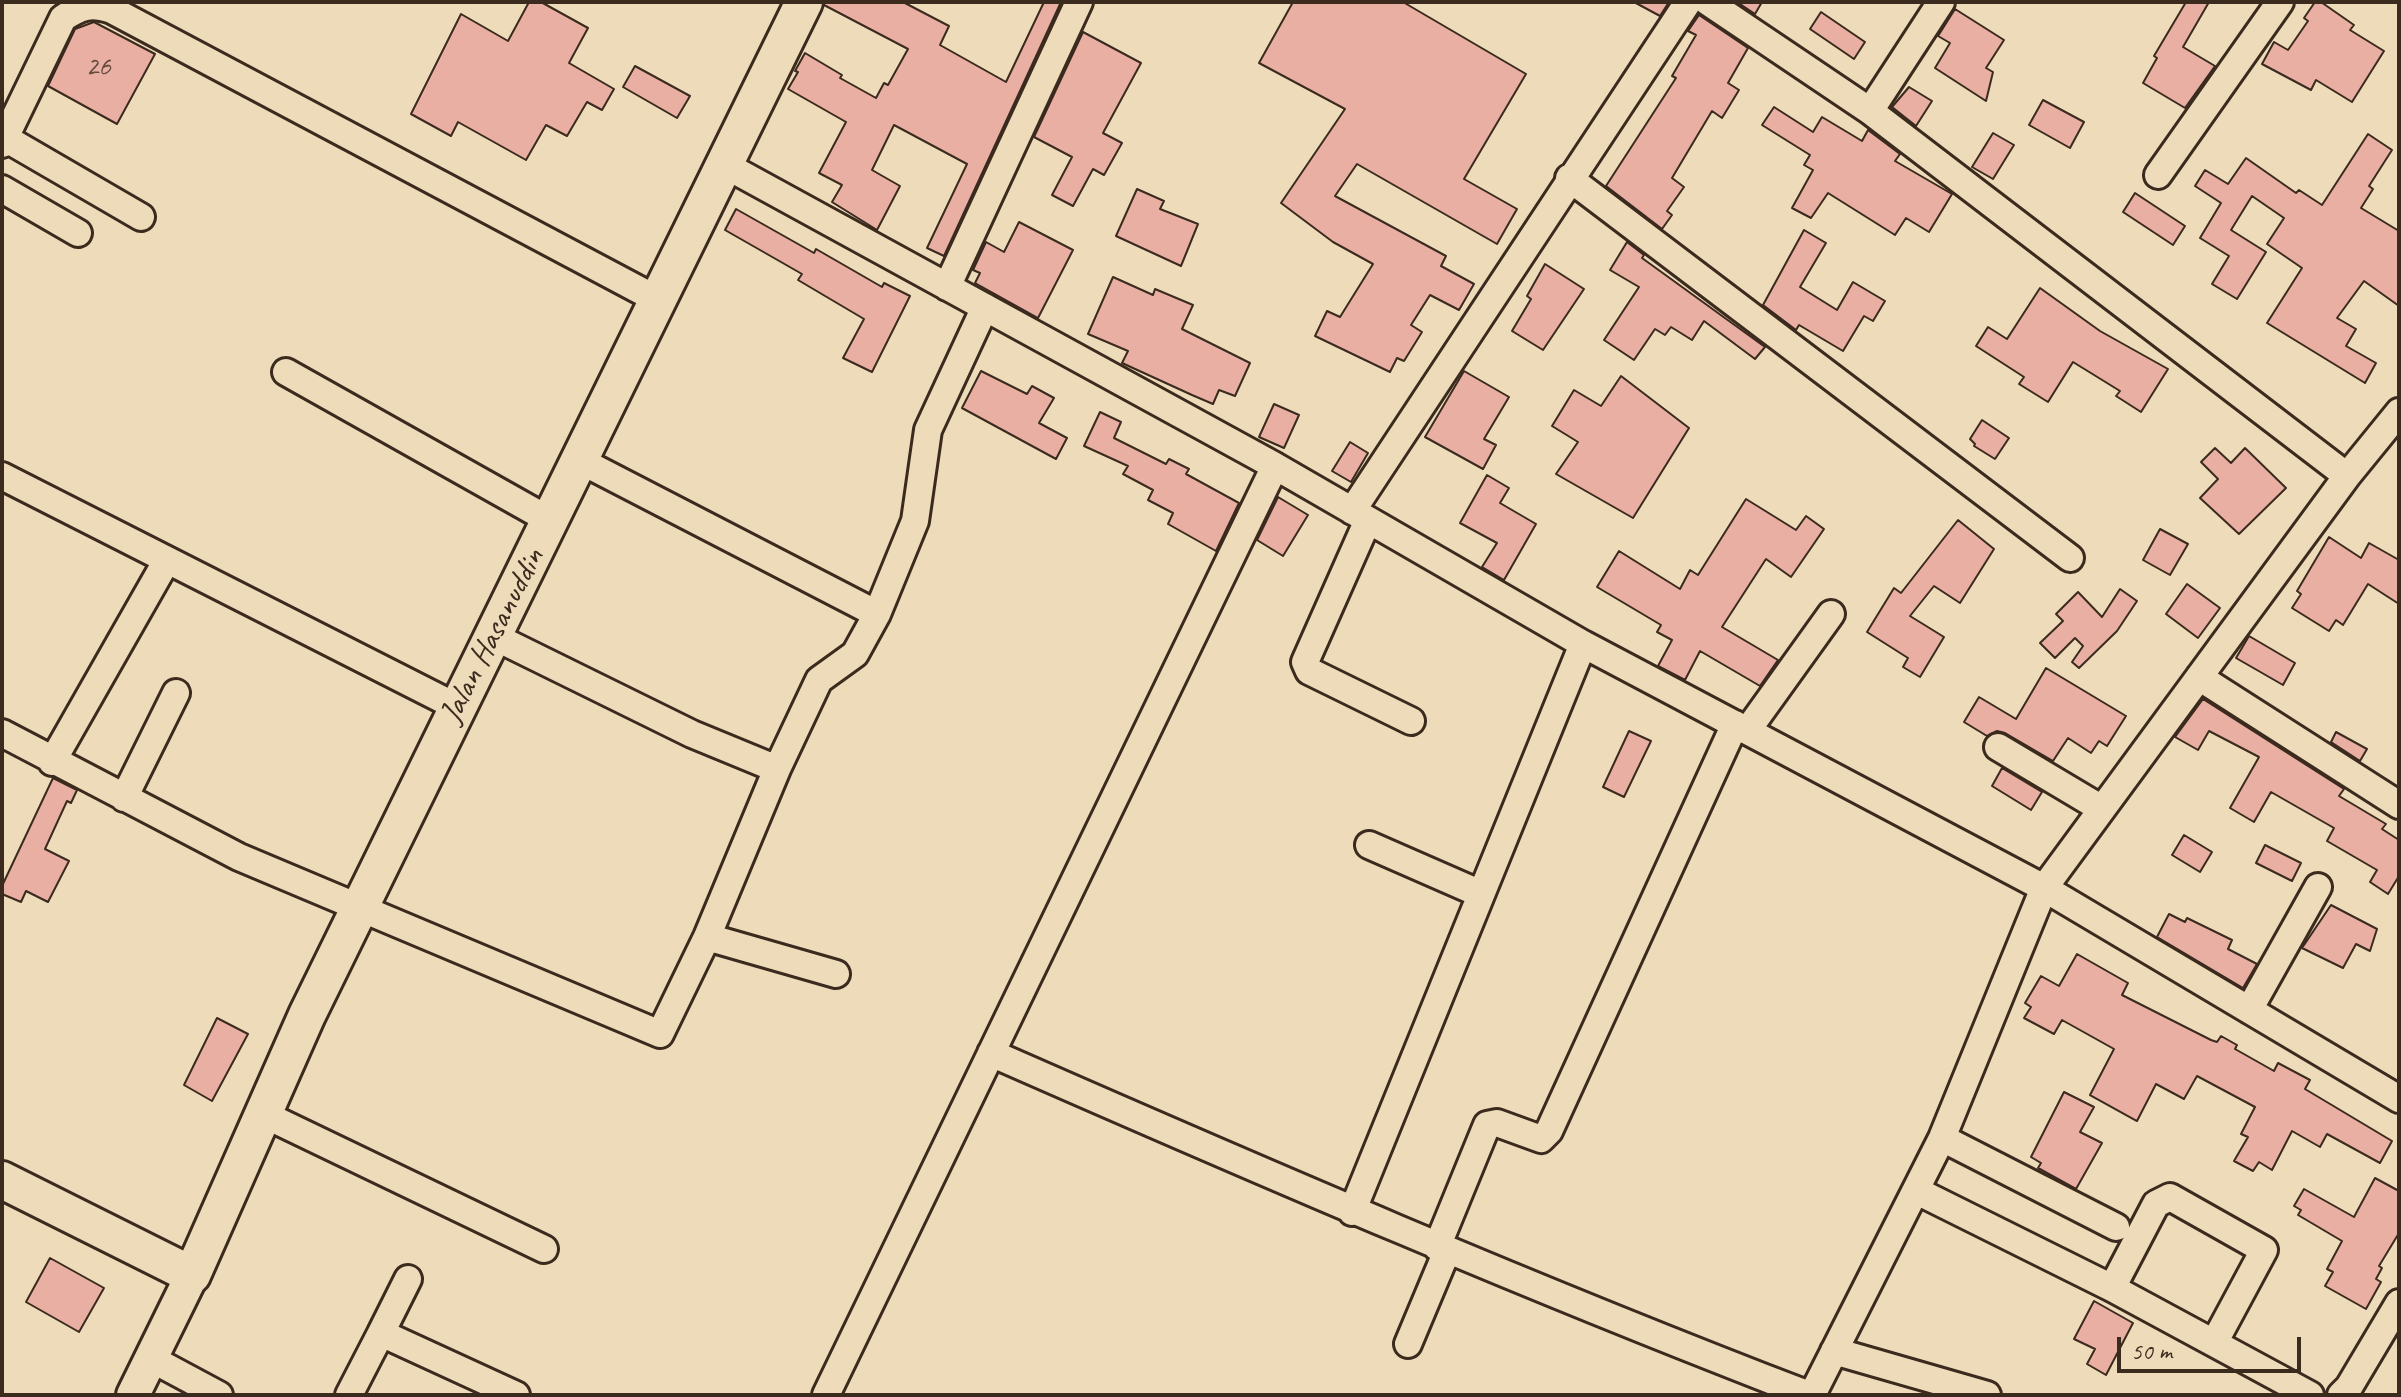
<!DOCTYPE html>
<style>
body{margin:0}
#map{position:relative;width:2401px;height:1397px;overflow:hidden;background:#eedbb9;font-family:Caveat,sans-serif}
canvas{display:block}
.frame{position:absolute;inset:0;border:4px solid #3b2a1e;pointer-events:none}
.scale{position:absolute;left:2117px;top:1337px;width:184px;height:36px;box-sizing:border-box;border:4px solid #3b2a1e;border-top:0;padding-left:10px;font-size:24px;line-height:28px;white-space:nowrap;color:#3b2a1e;-webkit-text-stroke:6px #eedbb9;paint-order:stroke}
</style>
<div id="map">
<canvas width="2401" height="1397"></canvas>
<div class="frame"></div>
<div class="scale">50 m</div>
</div>
<script>
const g = document.querySelector('canvas').getContext('2d');
g.lineJoin = 'round';
function fillPath(path, color) { g.fillStyle = color; g.fill(path, 'evenodd'); }
function stroke(path, color, width, dash) { g.strokeStyle = color; g.lineWidth = width; g.lineCap = dash ? 'butt' : 'round'; g.setLineDash(dash || []); g.stroke(path); }
function label(font, color, halo, rows, align = 'center') {
  g.font = font + ' Caveat,sans-serif'; g.lineWidth = 6; g.setLineDash([]); g.textBaseline = 'middle'; g.strokeStyle = halo; g.fillStyle = color; for (const [text, x, y, turn = 0] of rows) {
    g.save(); g.translate(x, y); g.rotate((+turn || 0) * Math.PI / 180); g.textAlign = isNaN(turn) ? turn : align; if (halo) g.strokeText(text, 0, 0); g.fillText(text, 0, 0); g.restore();
  }
}
const building = new Path2D(`
 M 529,2 L 541,2 L 588,28 L 569,63 L 614,89 L 602,110 L 587,102 L 567,136 L 546,125 L 526,160 L 458,122 L 451,136 L 411,114 L 461,14 L 508,41 Z
 M 825,2 L 903,2 L 949,26 L 940,45 L 1006,82 L 1044,2 L 1061,2 L 944,256 L 927,248 L 967,164 L 894,125 L 872,170 L 900,186 L 877,230 L 832,202 L 842,185 L 819,173 L 846,122 L 788,89 L 798,72 L 795,71 L 805,53 L 842,75 L 840,78 L 876,98 L 884,83 L 888,85 L 908,49 L 824,5 Z
 M 1293,2 L 1403,2 L 1526,74 L 1464,179 L 1517,209 L 1497,244 L 1357,164 L 1335,196 L 1446,256 L 1441,266 L 1474,284 L 1459,310 L 1430,295 L 1411,325 L 1422,332 L 1404,361 L 1397,358 L 1390,372 L 1315,336 L 1327,311 L 1340,317 L 1373,264 L 1333,242 L 1281,203 L 1345,109 L 1259,63 Z
 M 1634,2 L 1669,2 L 1660,16 Z
 M 1737,2 L 1762,2 L 1755,14 Z
 M 2186,2 L 2209,2 L 2183,47 L 2215,66 L 2185,108 L 2143,83 L 2157,58 L 2154,56 Z
 M 2315,2 L 2321,2 L 2354,25 L 2350,30 L 2384,51 L 2352,102 L 2316,80 L 2311,90 L 2262,64 L 2274,42 L 2288,50 L 2308,21 L 2304,18 Z
 M 1955,9 L 2004,40 L 1986,68 L 1993,72 L 1986,101 L 1935,68 L 1950,43 L 1938,36 Z
 M 1821,12 L 1865,42 L 1854,59 L 1810,29 Z
 M 1699,15 L 1748,48 L 1728,83 L 1739,90 L 1722,118 L 1712,111 L 1672,178 L 1684,187 L 1667,211 L 1672,215 L 1662,229 L 1606,186 L 1676,78 L 1672,76 L 1696,35 L 1688,31 Z
 M 94,22 L 155,54 L 117,124 L 48,86 L 75,29 Z
 M 1083,32 L 1141,63 L 1103,133 L 1122,143 L 1104,175 L 1093,169 L 1073,206 L 1052,195 L 1072,157 L 1034,137 Z
 M 635,66 L 690,96 L 677,118 L 623,87 Z
 M 1909,87 L 1932,101 L 1916,126 L 1892,107 Z
 M 2043,100 L 2084,122 L 2070,148 L 2029,125 Z
 M 1774,107 L 1813,132 L 1822,117 L 1862,141 L 1868,130 L 1900,154 L 1895,161 L 1952,194 L 1929,232 L 1906,218 L 1895,235 L 1828,193 L 1811,218 L 1792,208 L 1813,170 L 1804,165 L 1810,155 L 1762,125 Z
 M 1993,133 L 2014,145 L 1993,179 L 1972,167 Z
 M 2368,134 L 2392,150 L 2369,186 L 2373,189 L 2361,208 L 2399,231 L 2399,306 L 2364,281 L 2337,318 L 2356,329 L 2346,346 L 2376,363 L 2365,383 L 2267,323 L 2302,268 L 2267,244 L 2284,218 L 2252,196 L 2231,230 L 2266,252 L 2237,299 L 2212,284 L 2229,256 L 2200,238 L 2221,203 L 2195,186 L 2205,170 L 2228,184 L 2246,158 L 2296,193 L 2299,190 L 2322,205 Z
 M 1137,189 L 1164,201 L 1160,209 L 1198,224 L 1181,266 L 1116,236 Z
 M 2135,193 L 2185,226 L 2173,245 L 2123,212 Z
 M 736,209 L 814,253 L 816,249 L 882,287 L 884,283 L 910,296 L 872,372 L 843,358 L 864,319 L 798,280 L 802,274 L 725,230 Z
 M 1019,222 L 1073,250 L 1038,318 L 975,283 L 980,273 L 973,270 L 986,242 L 1004,252 Z
 M 1804,230 L 1826,243 L 1800,287 L 1837,310 L 1853,282 L 1885,301 L 1873,321 L 1864,316 L 1843,351 L 1799,325 L 1796,330 L 1763,305 Z
 M 1627,242 L 1644,255 L 1642,258 L 1765,347 L 1755,359 L 1704,321 L 1692,340 L 1671,327 L 1665,335 L 1655,329 L 1634,360 L 1604,340 L 1639,287 L 1610,270 Z
 M 1545,264 L 1584,289 L 1543,350 L 1512,331 L 1531,299 L 1527,296 Z
 M 1113,277 L 1153,295 L 1155,289 L 1193,305 L 1182,329 L 1250,363 L 1235,396 L 1219,390 L 1213,404 L 1192,395 L 1122,363 L 1128,351 L 1088,334 Z
 M 2040,288 L 2100,331 L 2168,369 L 2141,412 L 2116,396 L 2120,391 L 2073,362 L 2048,402 L 2019,384 L 2024,377 L 1976,346 L 1988,327 L 2007,339 Z
 M 981,371 L 1027,394 L 1032,386 L 1054,398 L 1039,423 L 1067,438 L 1056,459 L 962,408 Z
 M 1464,371 L 1509,397 L 1484,439 L 1496,445 L 1483,469 L 1425,437 Z
 M 1621,376 L 1689,428 L 1633,518 L 1556,474 L 1578,442 L 1552,426 L 1574,390 L 1601,406 Z
 M 1274,404 L 1299,415 L 1284,448 L 1259,437 Z
 M 1100,412 L 1121,422 L 1114,438 L 1166,464 L 1169,459 L 1189,469 L 1186,474 L 1239,503 L 1216,551 L 1168,524 L 1173,513 L 1148,500 L 1153,490 L 1123,474 L 1128,466 L 1084,446 Z
 M 1982,420 L 2009,438 L 1995,459 L 1974,446 L 1975,444 L 1970,439 Z
 M 1350,442 L 1368,453 L 1351,482 L 1332,471 Z
 M 2215,448 L 2231,463 L 2245,448 L 2286,488 L 2239,534 L 2200,498 L 2218,479 L 2201,462 Z
 M 1487,475 L 1509,488 L 1500,503 L 1536,524 L 1504,580 L 1482,567 L 1497,543 L 1460,523 Z
 M 1278,497 L 1308,515 L 1283,556 L 1257,540 Z
 M 1746,499 L 1796,530 L 1806,516 L 1824,529 L 1791,577 L 1766,559 L 1722,627 L 1778,660 L 1760,686 L 1700,651 L 1685,680 L 1658,666 L 1672,640 L 1657,632 L 1661,625 L 1597,587 L 1619,551 L 1680,589 L 1690,570 L 1698,575 Z
 M 1958,520 L 1994,549 L 1960,603 L 1934,586 L 1910,616 L 1944,637 L 1920,677 L 1903,667 L 1908,658 L 1867,632 L 1894,588 L 1901,593 Z
 M 2160,529 L 2188,544 L 2170,575 L 2143,560 Z
 M 2329,537 L 2361,558 L 2369,543 L 2399,560 L 2399,604 L 2368,584 L 2343,625 L 2336,620 L 2329,631 L 2292,608 L 2301,594 L 2297,591 Z
 M 2187,584 L 2220,608 L 2198,638 L 2166,614 Z
 M 2120,589 L 2137,601 L 2117,631 L 2079,668 L 2072,662 L 2083,646 L 2075,638 L 2055,658 L 2040,643 L 2063,621 L 2056,614 L 2078,592 L 2102,617 Z
 M 2249,636 L 2295,663 L 2283,685 L 2236,658 Z
 M 2046,668 L 2126,716 L 2107,746 L 2099,741 L 2091,753 L 2068,738 L 2053,761 L 2005,733 L 1997,731 L 1987,736 L 1964,722 L 1979,697 L 2016,719 Z
 M 2203,699 L 2344,789 L 2339,796 L 2386,824 L 2382,829 L 2399,840 L 2399,876 L 2388,894 L 2370,882 L 2377,870 L 2327,841 L 2334,828 L 2271,792 L 2254,822 L 2230,808 L 2259,757 L 2209,731 L 2198,750 L 2175,737 Z
 M 1629,731 L 1651,741 L 1624,797 L 1603,787 Z
 M 2336,732 L 2367,749 L 2360,761 L 2331,742 Z
 M 2002,768 L 2042,792 L 2031,810 L 1992,786 Z
 M 53,778 L 77,790 L 71,803 L 67,801 L 45,849 L 69,861 L 48,902 L 26,891 L 21,902 L 2,894 L 2,886 Z
 M 2184,835 L 2212,852 L 2200,872 L 2172,855 Z
 M 2265,845 L 2301,863 L 2292,881 L 2256,863 Z
 M 2331,905 L 2377,929 L 2370,951 L 2356,944 L 2343,968 L 2302,948 Z
 M 2169,914 L 2185,922 L 2187,918 L 2232,940 L 2228,949 L 2257,964 L 2243,988 L 2157,937 Z
 M 2077,954 L 2128,983 L 2122,995 L 2211,1040 L 2217,1042 L 2221,1036 L 2237,1045 L 2235,1049 L 2274,1071 L 2278,1063 L 2310,1080 L 2305,1089 L 2392,1141 L 2380,1163 L 2327,1134 L 2320,1147 L 2292,1131 L 2272,1170 L 2259,1162 L 2253,1171 L 2234,1161 L 2248,1137 L 2241,1134 L 2255,1107 L 2197,1076 L 2184,1099 L 2156,1084 L 2137,1121 L 2090,1095 L 2114,1049 L 2062,1020 L 2054,1034 L 2024,1018 L 2031,1007 L 2025,1003 L 2041,976 L 2059,986 Z
 M 217,1018 L 248,1034 L 212,1101 L 184,1085 Z
 M 2064,1092 L 2094,1107 L 2080,1132 L 2102,1143 L 2076,1189 L 2038,1168 L 2041,1163 L 2031,1157 Z
 M 2375,1178 L 2399,1191 L 2399,1233 L 2379,1266 L 2382,1268 L 2376,1279 L 2381,1282 L 2366,1309 L 2325,1286 L 2333,1272 L 2327,1269 L 2342,1241 L 2298,1215 L 2301,1210 L 2294,1206 L 2304,1189 L 2354,1217 Z
 M 50,1258 L 104,1288 L 79,1332 L 26,1302 Z
 M 2094,1301 L 2133,1323 L 2106,1375 L 2087,1364 L 2095,1349 L 2074,1339 Z`);
const minor = new Path2D(`
 M 1708,2 L 1870,111 L 2347,476
 M 1870,111 L 1941,2
 M 5,138 L 141,217
 M 2,144 L 63,18 C 81,6 91,3 112,10 L 660,301
 M 725,165 L 1275,466 L 1583,644 L 2044,888 L 2399,1099
 M 2158,175 L 2280,2
 M 1569,178 L 2070,558
 M 2,189 L 78,233
 M 947,287 L 1079,2
 M 286,372 L 551,521
 M 581,461 L 877,614
 M 2,476 L 457,707
 M 1352,511 L 1688,2
 M 1368,520 L 1305,662 L 1309,671 L 1411,721
 M 493,636 L 692,734 L 777,769
 M 2199,677 L 2399,805
 M 1747,731 L 1831,614
 M 2,733 L 239,857 L 660,1034 L 707,937 L 777,769 L 819,680 L 855,654 L 877,614 L 915,521 L 928,430 L 985,307
 M 1998,747 L 2102,809
 M 52,762 L 167,560
 M 124,798 L 176,693
 M 1369,845 L 1481,894
 M 707,937 L 836,974
 M 2249,1010 L 2318,887
 M 991,1053 C 1262,1172 1533,1289 1809,1395
 M 263,1114 L 544,1249
 M 1942,1138 L 2116,1227
 M 1917,1191 L 2112,1288 L 2310,1395
 M 1352,1212 L 1583,644
 M 1437,1247 L 1487,1125 L 1497,1123 L 1541,1139 L 1549,1131 L 1735,724
 M 2112,1288 L 2156,1204 L 2170,1197 L 2264,1250 L 2214,1343
 M 381,1333 L 408,1279
 M 1408,1344 L 1447,1251
 M 1834,1351 L 1987,1395
 M 150,1358 L 219,1395
 M 349,1395 L 381,1333 L 516,1395
 M 826,1395 L 1275,466
 M 1812,1395 L 1942,1138 L 2044,888 L 2347,476 L 2399,412
 M 2341,1395 L 2349,1387 L 2399,1303`);
const tertiary = new Path2D(`
 M 133,1395 L 192,1275`);
const secondary = new Path2D(`
 M 2,1180 L 192,1275 L 307,1015 L 804,2`);
const numberNames = [
 ["26",98,68]
];
const streetNames = [
 ["Jalan Hasanuddin",493,636,-63]
];
fillPath(building, '#e8afa2');
stroke(building, '#3b2a1e', 2);
stroke(minor, '#3b2a1e', 32);
stroke(tertiary, '#3b2a1e', 38);
stroke(secondary, '#3b2a1e', 42);
stroke(minor, '#eedbb9', 26);
stroke(tertiary, '#eedbb9', 32);
stroke(secondary, '#eedbb9', 36);
label('28px', '#664b3f', null, numberNames);
label('32px', '#3b2a1e', '#eedbb9', streetNames);
</script>
